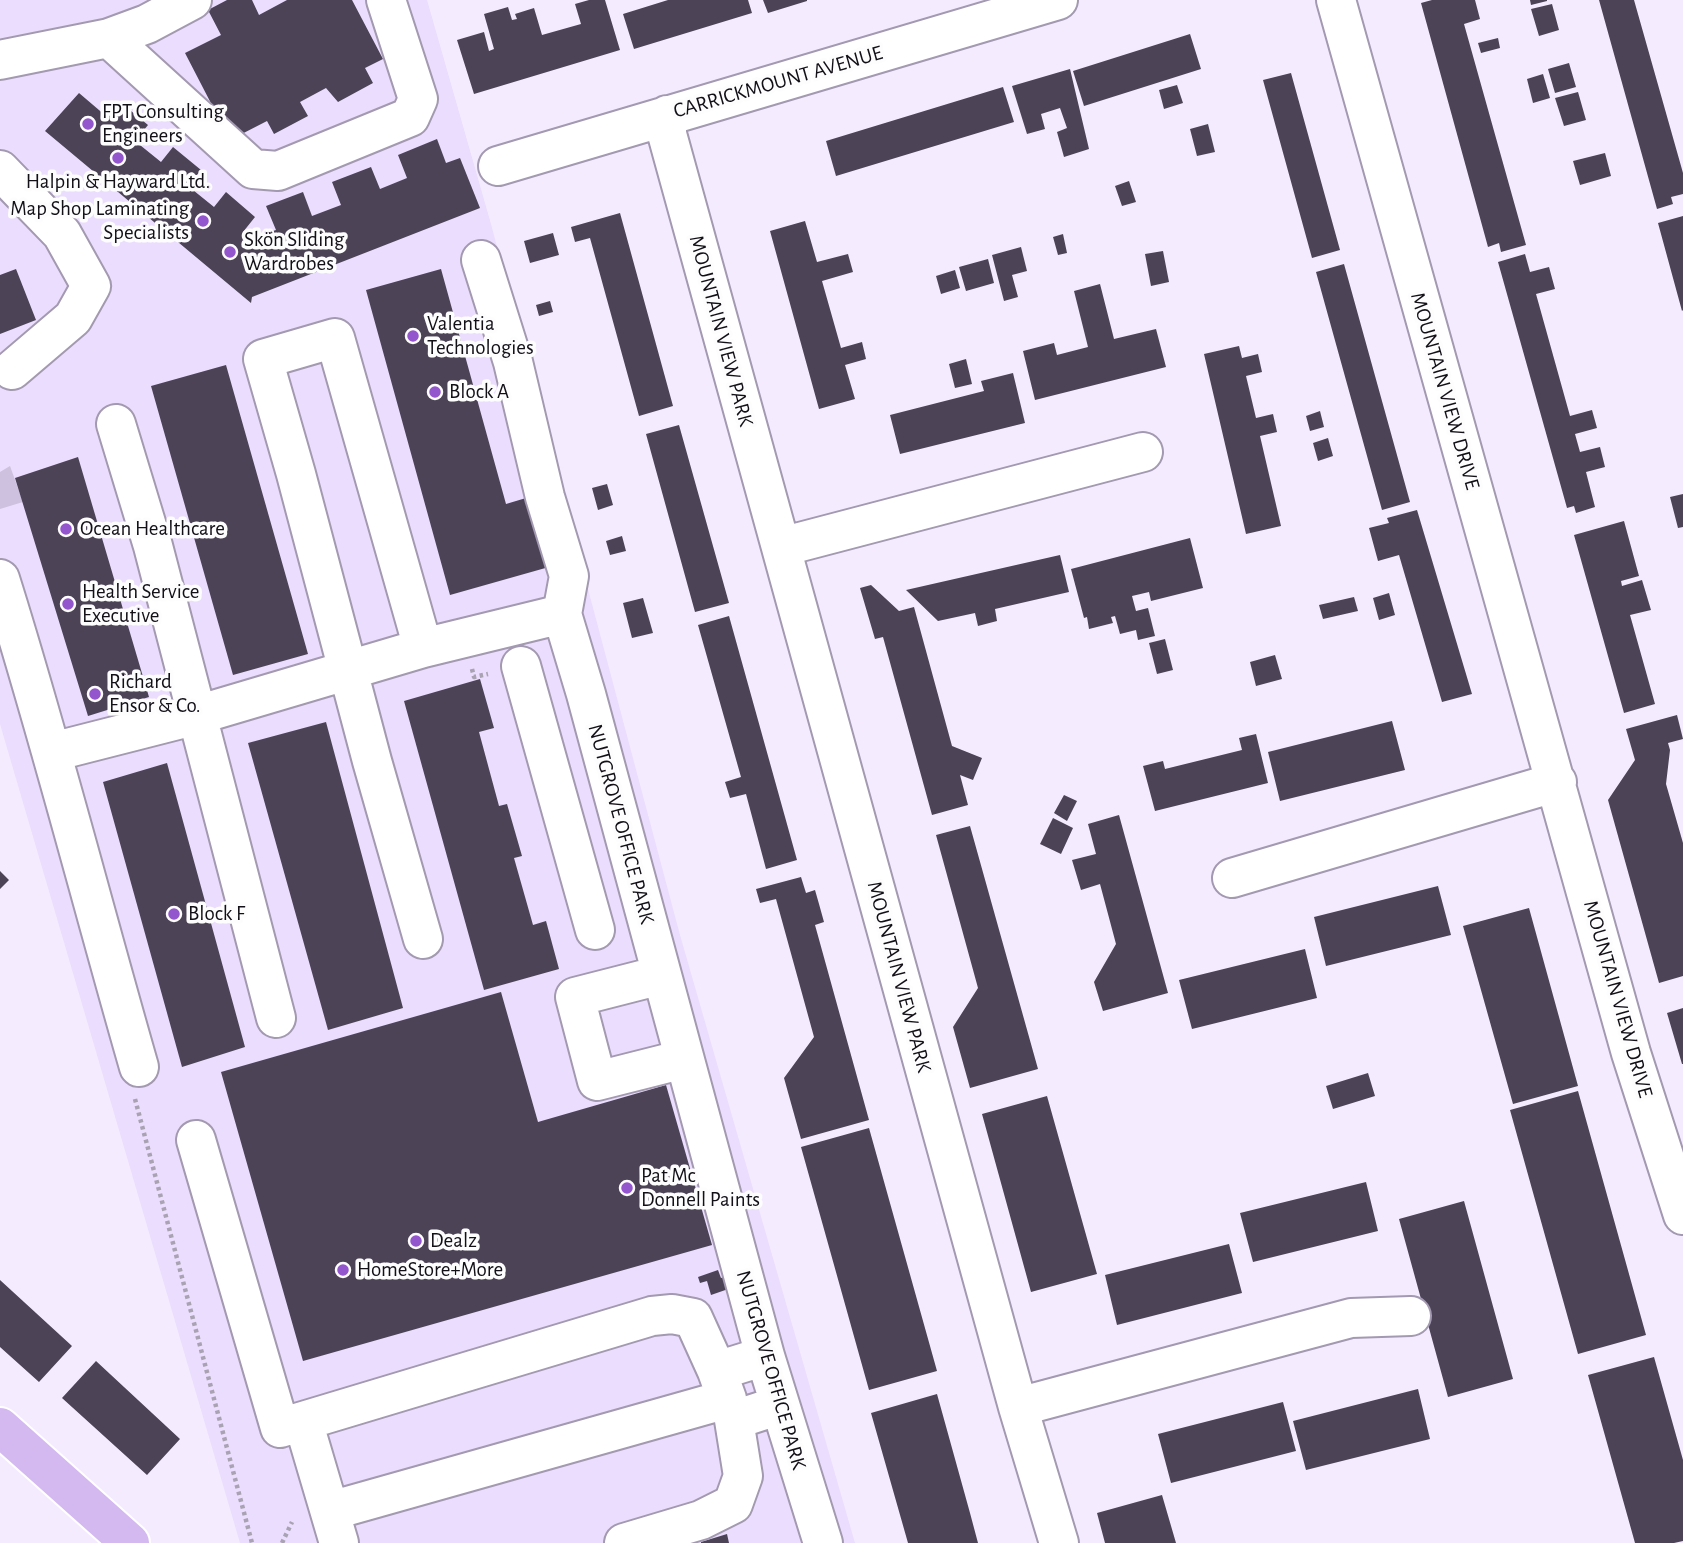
<!DOCTYPE html>
<meta charset="utf-8">
<style>
body{margin:0}
canvas{display:block;background:#f4ebff}
</style>
<canvas width="1683" height="1543"></canvas>
<script>
const g = document.querySelector('canvas').getContext('2d');
g.lineJoin = 'round';
function fillPath(path, color) { g.fillStyle = color; g.fill(path, 'evenodd'); }
function stroke(path, color, width, dash) { g.strokeStyle = color; g.lineWidth = width; g.lineCap = dash ? 'butt' : 'round'; g.setLineDash(dash || []); g.stroke(path); }
function label(font, color, halo, rows, align = 'center') {
  g.font = font + ' "Alegreya Sans",sans-serif'; g.lineWidth = 7; g.setLineDash([]); g.textBaseline = 'middle'; g.strokeStyle = halo; g.fillStyle = color; for (const [text, x, y, turn = 0] of rows) {
    g.save(); g.translate(x, y); g.rotate((+turn || 0) * Math.PI / 180); g.textAlign = isNaN(turn) ? turn : align; if (halo) g.strokeText(text, 0, 0); g.fillText(text, 0, 0); g.restore();
  }
}
const built = new Path2D(`
 M 0,0 L 427,0 L 491,224 L 680,935 L 855,1543 L 240,1543 L 0,724 Z`);
const green = new Path2D(`
 M 10,466 L 23,502 L 0,509 L 0,472 Z`);
const building = new Path2D(`
 M 227,0 L 252,0 L 259,15 L 287,0 L 352,0 L 383,59 L 365,68 L 373,83 L 338,102 L 326,88 L 300,102 L 308,116 L 274,134 L 267,121 L 230,140 L 185,53 L 221,35 L 208,10 Z
 M 589,0 L 605,0 L 620,50 L 474,94 L 457,40 L 484,32 L 489,51 L 494,49 L 484,14 L 508,7 L 512,20 L 517,19 L 515,14 L 534,8 L 542,35 L 581,24 L 575,4 Z
 M 668,0 L 748,0 L 752,13 L 634,49 L 623,14 Z
 M 763,0 L 807,0 L 807,1 L 768,13 Z
 M 1432,0 L 1475,0 L 1480,19 L 1464,24 L 1526,245 L 1501,252 L 1499,243 L 1488,247 L 1421,3 Z
 M 1530,0 L 1547,0 L 1547,1 L 1531,5 Z
 M 1599,0 L 1634,0 L 1683,173 L 1683,194 L 1671,197 L 1673,204 L 1657,209 Z
 M 1552,4 L 1559,30 L 1539,36 L 1531,9 Z
 M 1190,34 L 1201,69 L 1084,106 L 1073,71 Z
 M 1498,38 L 1500,48 L 1481,53 L 1478,43 Z
 M 1569,63 L 1576,87 L 1555,93 L 1548,69 Z
 M 1070,69 L 1089,149 L 1064,157 L 1057,132 L 1067,128 L 1060,108 L 1041,114 L 1045,129 L 1027,134 L 1012,86 Z
 M 1291,73 L 1340,250 L 1312,258 L 1263,80 Z
 M 1543,74 L 1550,98 L 1533,103 L 1527,79 Z
 M 1177,85 L 1183,103 L 1164,109 L 1159,90 Z
 M 1003,87 L 1014,122 L 836,176 L 826,141 Z
 M 1578,92 L 1586,120 L 1564,126 L 1555,98 Z
 M 79,93 L 106,116 L 119,101 L 148,125 L 135,141 L 161,162 L 173,147 L 201,170 L 188,186 L 214,207 L 226,192 L 255,217 L 243,232 L 262,247 L 261,235 L 276,230 L 266,206 L 303,192 L 312,216 L 341,205 L 332,182 L 371,167 L 380,189 L 407,178 L 398,155 L 437,139 L 446,163 L 460,158 L 480,208 L 252,297 L 251,303 L 45,131 Z
 M 1208,124 L 1215,152 L 1197,156 L 1190,129 Z
 M 1605,153 L 1611,176 L 1580,185 L 1573,161 Z
 M 1129,181 L 1136,202 L 1122,206 L 1115,186 Z
 M 620,213 L 673,406 L 639,416 L 590,238 L 575,242 L 571,227 Z
 M 1683,216 L 1683,310 L 1682,311 L 1658,223 Z
 M 805,221 L 817,262 L 848,254 L 853,272 L 822,281 L 841,348 L 862,342 L 866,359 L 845,365 L 855,399 L 819,409 L 770,231 Z
 M 553,233 L 559,255 L 530,263 L 524,241 Z
 M 1063,234 L 1067,253 L 1058,255 L 1053,237 Z
 M 1021,247 L 1027,271 L 1012,275 L 1018,297 L 1004,301 L 992,255 Z
 M 1163,251 L 1169,282 L 1151,286 L 1145,254 Z
 M 1525,254 L 1530,272 L 1549,267 L 1555,289 L 1536,294 L 1570,416 L 1592,410 L 1597,428 L 1575,434 L 1580,452 L 1600,447 L 1605,467 L 1586,472 L 1595,507 L 1576,513 L 1574,506 L 1567,508 L 1498,262 Z
 M 988,259 L 994,283 L 966,291 L 959,267 Z
 M 1344,264 L 1410,502 L 1382,510 L 1316,272 Z
 M 16,269 L 36,320 L 0,334 L 0,275 Z
 M 441,269 L 506,504 L 536,495 L 556,565 L 450,595 L 366,290 Z
 M 955,270 L 960,288 L 941,294 L 936,276 Z
 M 1100,284 L 1114,339 L 1156,329 L 1166,367 L 1035,400 L 1023,351 L 1054,343 L 1057,355 L 1088,347 L 1074,291 Z
 M 550,301 L 553,312 L 539,316 L 536,305 Z
 M 1239,346 L 1242,358 L 1258,354 L 1262,372 L 1246,376 L 1256,418 L 1273,414 L 1277,432 L 1260,436 L 1281,526 L 1246,534 L 1204,354 Z
 M 966,359 L 972,384 L 955,388 L 949,364 Z
 M 226,365 L 308,654 L 233,675 L 151,386 Z
 M 1013,373 L 1025,423 L 900,454 L 890,415 L 984,391 L 981,381 Z
 M 1320,411 L 1324,427 L 1310,431 L 1306,416 Z
 M 679,425 L 729,603 L 695,612 L 646,434 Z
 M 1328,438 L 1333,456 L 1318,461 L 1313,443 Z
 M 78,457 L 149,697 L 88,716 L 15,478 Z
 M 607,484 L 613,505 L 598,510 L 592,488 Z
 M 1683,494 L 1683,527 L 1678,528 L 1670,497 Z
 M 1417,510 L 1472,694 L 1442,702 L 1399,555 L 1378,561 L 1369,528 L 1389,523 L 1387,518 Z
 M 1624,521 L 1639,576 L 1621,581 L 1622,586 L 1642,580 L 1651,610 L 1630,615 L 1655,704 L 1624,713 L 1574,535 Z
 M 622,536 L 626,551 L 610,555 L 606,541 Z
 M 1190,538 L 1203,588 L 1151,601 L 1149,592 L 1132,596 L 1136,611 L 1148,608 L 1155,636 L 1138,640 L 1136,630 L 1120,634 L 1115,616 L 1111,617 L 1113,623 L 1089,629 L 1087,617 L 1084,618 L 1071,569 Z
 M 1060,555 L 1069,592 L 995,609 L 997,621 L 978,626 L 975,613 L 938,621 L 906,590 Z
 M 871,585 L 899,611 L 914,607 L 952,746 L 982,758 L 973,780 L 960,775 L 968,805 L 932,815 L 883,637 L 875,639 L 860,588 Z
 M 1389,593 L 1395,615 L 1379,620 L 1373,598 Z
 M 1354,597 L 1358,611 L 1323,619 L 1319,605 Z
 M 643,598 L 653,633 L 632,638 L 623,603 Z
 M 729,616 L 797,860 L 766,869 L 746,794 L 730,798 L 725,782 L 741,777 L 698,625 Z
 M 1165,639 L 1173,670 L 1157,674 L 1149,643 Z
 M 1275,655 L 1282,679 L 1256,686 L 1250,662 Z
 M 480,679 L 494,728 L 479,732 L 499,806 L 507,804 L 522,856 L 514,858 L 533,925 L 546,921 L 559,969 L 484,990 L 404,701 Z
 M 1677,715 L 1683,739 L 1668,743 L 1670,750 L 1666,784 L 1683,843 L 1683,976 L 1659,983 L 1608,800 L 1635,760 L 1626,729 Z
 M 1392,721 L 1405,770 L 1280,801 L 1268,752 Z
 M 326,722 L 403,1008 L 328,1030 L 248,743 Z
 M 1256,734 L 1268,783 L 1155,811 L 1143,766 L 1163,761 L 1165,769 L 1242,750 L 1239,738 Z
 M 167,763 L 245,1047 L 182,1067 L 103,782 Z
 M 1064,795 L 1077,801 L 1067,821 L 1054,813 Z
 M 1119,815 L 1168,993 L 1103,1011 L 1094,982 L 1116,944 L 1100,884 L 1081,890 L 1072,860 L 1096,854 L 1088,824 Z
 M 1053,818 L 1073,828 L 1061,854 L 1040,844 Z
 M 970,826 L 1038,1069 L 970,1088 L 953,1027 L 978,988 L 936,835 Z
 M 0,871 L 9,880 L 0,889 Z
 M 801,877 L 806,893 L 815,890 L 819,904 L 824,922 L 815,925 L 869,1120 L 801,1139 L 784,1078 L 814,1037 L 776,899 L 760,903 L 756,889 Z
 M 1438,886 L 1451,935 L 1326,966 L 1314,917 Z
 M 1529,908 L 1578,1086 L 1513,1104 L 1463,926 Z
 M 1305,949 L 1317,998 L 1192,1029 L 1179,980 Z
 M 501,992 L 538,1122 L 666,1085 L 712,1245 L 303,1361 L 221,1072 Z
 M 1683,1008 L 1683,1064 L 1682,1064 L 1667,1013 Z
 M 1368,1073 L 1375,1096 L 1333,1109 L 1326,1086 Z
 M 1578,1091 L 1646,1335 L 1578,1354 L 1510,1110 Z
 M 1047,1096 L 1097,1274 L 1031,1292 L 982,1114 Z
 M 869,1128 L 937,1371 L 869,1390 L 801,1147 Z
 M 1366,1182 L 1378,1231 L 1253,1262 L 1240,1213 Z
 M 1464,1201 L 1513,1379 L 1448,1397 L 1399,1219 Z
 M 1229,1244 L 1242,1293 L 1117,1325 L 1105,1275 Z
 M 718,1270 L 721,1278 L 730,1275 L 734,1287 L 711,1295 L 707,1281 L 700,1283 L 698,1277 Z
 M 0,1280 L 72,1346 L 39,1382 L 0,1347 Z
 M 1654,1357 L 1683,1460 L 1683,1541 L 1674,1543 L 1635,1543 L 1588,1375 Z
 M 96,1361 L 180,1439 L 147,1475 L 62,1398 Z
 M 1418,1389 L 1430,1439 L 1306,1470 L 1293,1421 Z
 M 937,1394 L 970,1513 L 978,1543 L 908,1543 L 871,1413 Z
 M 1283,1402 L 1296,1451 L 1171,1483 L 1158,1434 Z
 M 1162,1495 L 1176,1543 L 1105,1543 L 1097,1513 Z
 M 727,1534 L 729,1543 L 701,1543 L 701,1542 Z`);
const path = new Path2D(`
 M 472,669 L 474,677 L 488,674
 M 135,1099 L 252,1543
 M 282,1543 L 292,1522`);
const minor = new Path2D(`
 M 1336,0 L 1631,1053 L 1683,1215
 M 109,38 L 253,169 L 278,171 L 410,117 L 418,99 L 386,0
 M 0,60 L 109,38 L 147,24 L 192,0
 M 667,115 L 667,134 L 1018,1407 L 1059,1543
 M 498,166 L 1058,0
 M 0,170 L 62,234 L 91,286 L 73,318 L 12,370
 M 481,260 L 513,362 L 545,497 L 569,576 L 562,614
 M 116,424 L 153,546 L 276,1018
 M 781,547 L 1143,452
 M 0,579 C 51,741 92,904 139,1067
 M 423,648 L 335,338 L 263,359 L 296,474 L 372,761 L 423,939
 M 521,666 L 595,930
 M 52,752 L 197,715 L 423,648 L 562,614 L 586,694 L 765,1356 L 823,1543
 M 1232,878 L 1557,782
 M 661,975 L 575,997 L 597,1081 L 684,1059
 M 196,1140 L 280,1428 L 303,1421
 M 1018,1407 L 1351,1318 L 1411,1316
 M 330,1511 L 727,1399 L 717,1371
 M 339,1543 L 303,1421 L 652,1316 L 672,1314 L 693,1318 L 717,1371 L 765,1356
 M 624,1543 L 701,1520 L 733,1504 L 743,1476 L 734,1420 L 780,1405`);
const major = new Path2D(`
 M 0,1427 L 130,1543`);
const markers = [
 [88,124,7,"#9456cd"],
 [118,158,7,"#9456cd"],
 [203,221,7,"#9456cd"],
 [230,252,7,"#9456cd"],
 [413,336,7,"#9456cd"],
 [435,392,7,"#9456cd"],
 [66,529,7,"#9456cd"],
 [68,604,7,"#9456cd"],
 [95,694,7,"#9456cd"],
 [174,914,7,"#9456cd"],
 [627,1188,7,"#9456cd"],
 [416,1241,7,"#9456cd"],
 [343,1270,7,"#9456cd"]
];
const streetNames = [
 ["CARRICKMOUNT AVENUE",778,82,-16],
 ["MOUNTAIN VIEW PARK",721,331,75],
 ["MOUNTAIN VIEW DRIVE",1445,391,74],
 ["NUTGROVE OFFICE PARK",621,824,75],
 ["MOUNTAIN VIEW PARK",899,977,75],
 ["MOUNTAIN VIEW DRIVE",1618,999,74],
 ["NUTGROVE OFFICE PARK",771,1370,74]
];
const poiNames = [
 ["FPT Consulting",102,112],
 ["Engineers",102,136],
 ["Halpin & Hayward Ltd.",118,182,"center"],
 ["Map Shop Laminating",189,209,"right"],
 ["Specialists",189,233,"right"],
 ["Skön Sliding",244,240],
 ["Wardrobes",244,264],
 ["Valentia",427,324],
 ["Technologies",427,348],
 ["Block A",449,392],
 ["Ocean Healthcare",80,529],
 ["Health Service",82,592],
 ["Executive",82,616],
 ["Richard",109,682],
 ["Ensor & Co.",109,706],
 ["Block F",188,914],
 ["Pat Mc",641,1176],
 ["Donnell Paints",641,1200],
 ["Dealz",430,1241],
 ["HomeStore+More",357,1270]
];
fillPath(built, '#ebddfd');
fillPath(green, '#cec1df');
fillPath(building, '#4c4357');
stroke(minor, '#a399b0', 42);
stroke(major, '#fff', 42);
stroke(path, '#a9a2b2', 4.5, [3.5, 3.5]);
stroke(minor, '#fff', 38);
stroke(major, '#d4b9f1', 38);
for (const [x, y, r, color] of markers) { const dot = new Path2D(); dot.arc(x, y, r, 0, 2 * Math.PI); g.fillStyle = color; g.fill(dot); stroke(dot, '#fdfdfd', 2.5); }
label('21px', '#120f17', '#fdfdfd', streetNames);
label('21px', '#120f17', '#fdfdfd', poiNames, 'left');
</script>
